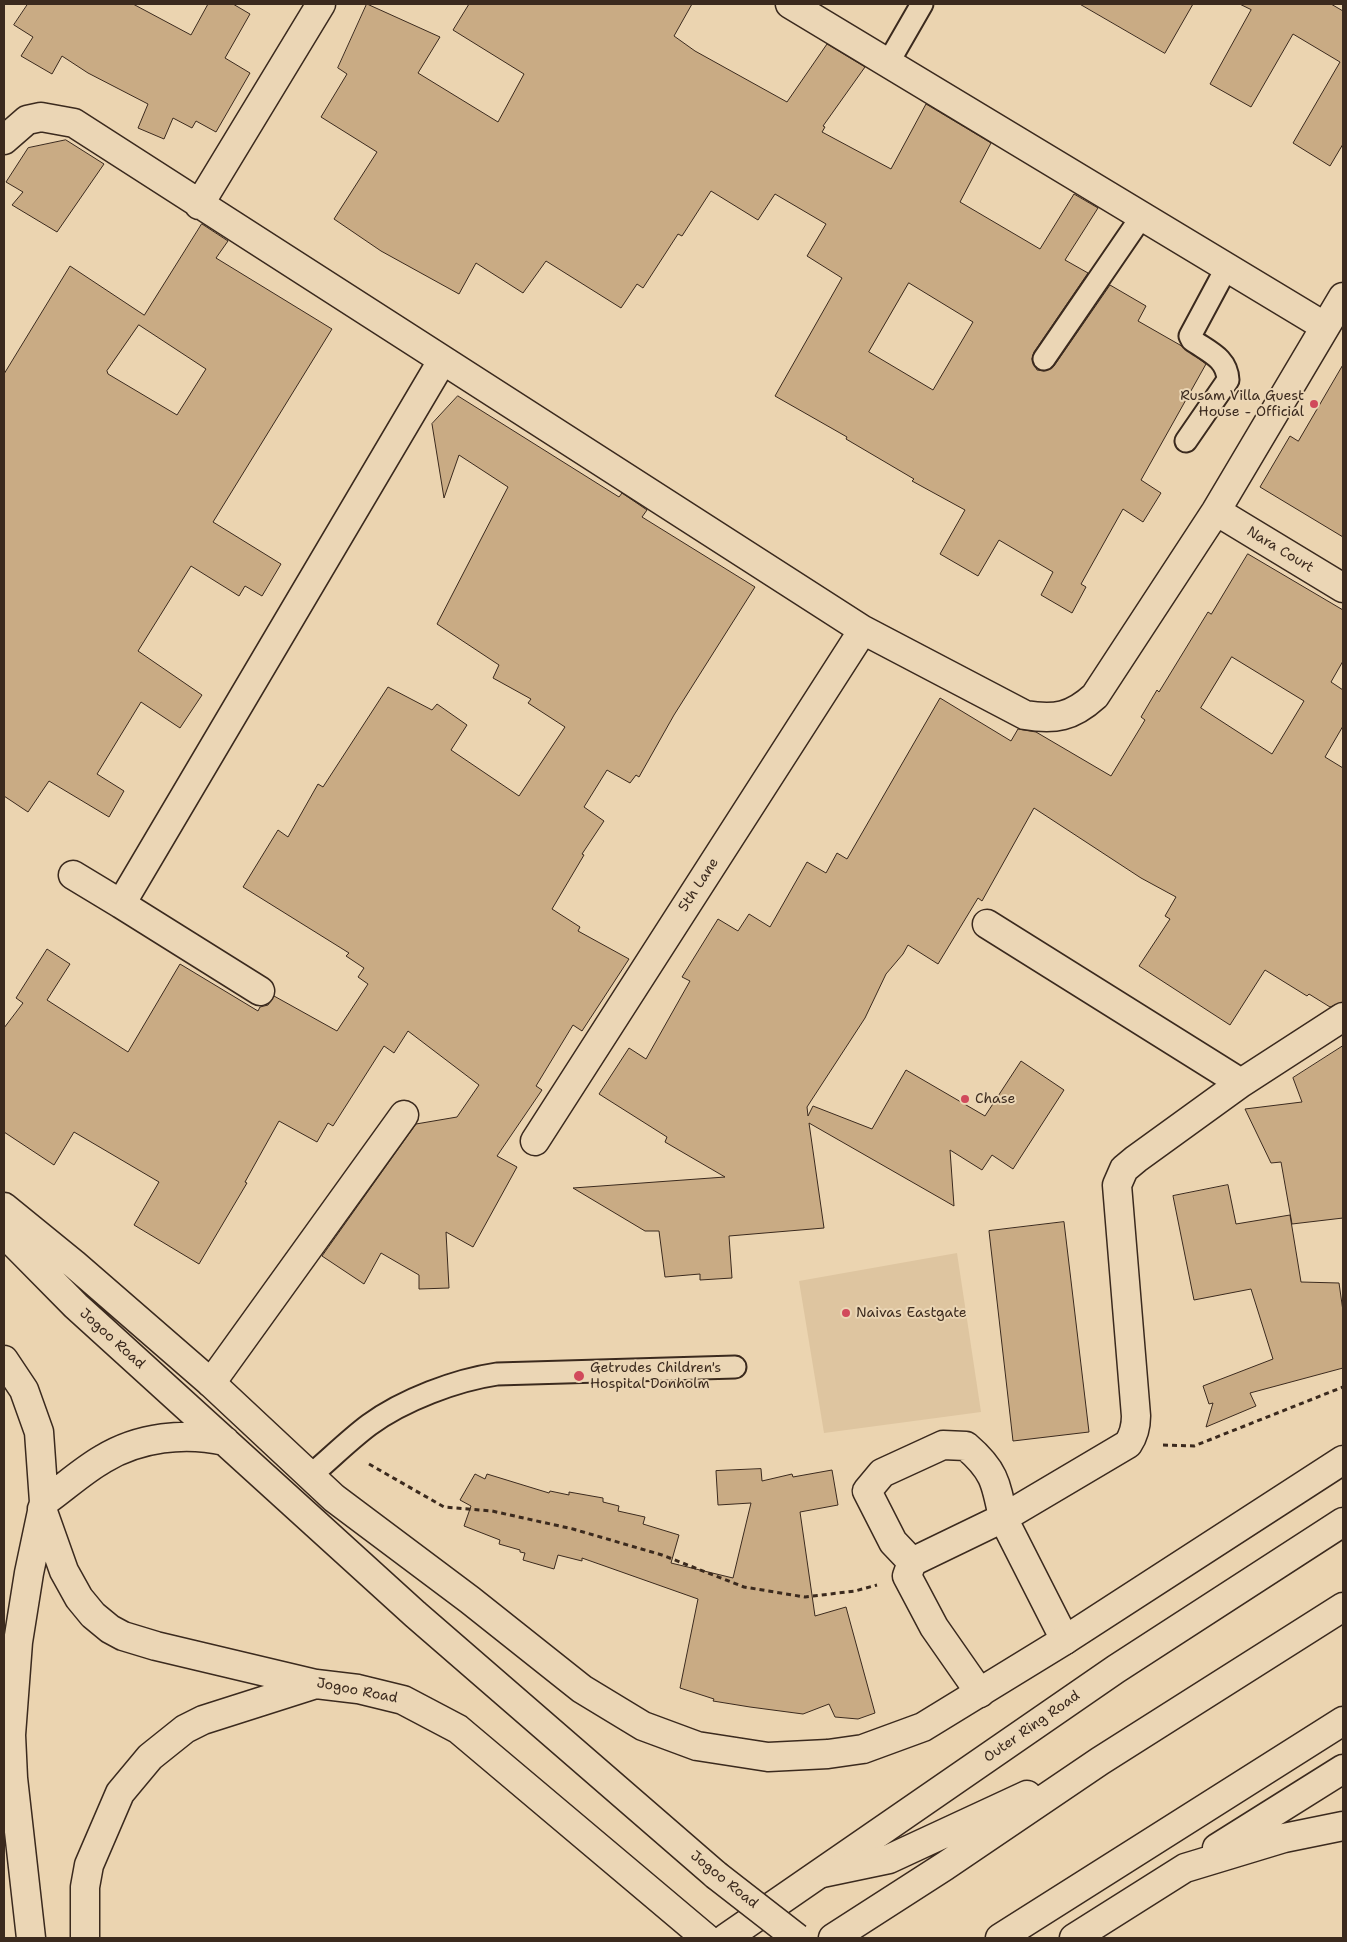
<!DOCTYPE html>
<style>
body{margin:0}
#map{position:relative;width:1347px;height:1942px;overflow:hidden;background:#ebd4b0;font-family:"Shantell Sans",sans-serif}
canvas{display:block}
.frame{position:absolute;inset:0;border:5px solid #3b2a1e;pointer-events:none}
</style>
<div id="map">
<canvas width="1347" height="1942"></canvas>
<div class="frame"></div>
</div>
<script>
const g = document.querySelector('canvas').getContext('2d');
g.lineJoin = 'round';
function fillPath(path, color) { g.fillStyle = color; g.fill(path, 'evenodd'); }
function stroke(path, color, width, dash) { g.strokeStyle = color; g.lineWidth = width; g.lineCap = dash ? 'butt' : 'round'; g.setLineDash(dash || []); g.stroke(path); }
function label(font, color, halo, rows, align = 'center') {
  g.font = font + ' "Shantell Sans",sans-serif'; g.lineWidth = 4; g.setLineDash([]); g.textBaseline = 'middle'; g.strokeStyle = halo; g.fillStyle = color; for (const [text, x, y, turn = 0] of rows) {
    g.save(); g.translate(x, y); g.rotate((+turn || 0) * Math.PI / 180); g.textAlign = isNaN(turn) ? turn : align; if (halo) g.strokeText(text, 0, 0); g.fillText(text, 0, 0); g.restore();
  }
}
const built = new Path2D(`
 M 957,1253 L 981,1412 L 824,1433 L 799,1281 Z`);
const building = new Path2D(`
 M 28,4 L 133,4 L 191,35 L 208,4 L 233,4 L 250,14 L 225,58 L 250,73 L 216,132 L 196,121 L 192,128 L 173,118 L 164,139 L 138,128 L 148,104 L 88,73 L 62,56 L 52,74 L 21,56 L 33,37 L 14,25 Z
 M 367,4 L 440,37 L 418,73 L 498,122 L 524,74 L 453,30 L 469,4 L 692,4 L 674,36 L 695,51 L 787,102 L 827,44 L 865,67 L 823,126 L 825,127 L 822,132 L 891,169 L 926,104 L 991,143 L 960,202 L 1040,249 L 1074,194 L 1098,208 L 1065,260 L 1088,273 L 1034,352 L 1032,359 L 1037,370 L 1044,371 L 1054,366 L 1110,285 L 1146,306 L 1138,321 L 1180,345 L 1206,364 L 1141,480 L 1161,493 L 1143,522 L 1123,509 L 1081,584 L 1086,587 L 1072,613 L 1041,595 L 1053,572 L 999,540 L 978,576 L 940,554 L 965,510 L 912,481 L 914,479 L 846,439 L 847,437 L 775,396 L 842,278 L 807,256 L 826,224 L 775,194 L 758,220 L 711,191 L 682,236 L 678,234 L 643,288 L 637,284 L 621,308 L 546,261 L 523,293 L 476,263 L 459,294 L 381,251 L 334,219 L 377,152 L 321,117 L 347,74 L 338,68 ZM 909,283 L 973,322 L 933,390 L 869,352 Z
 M 1080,4 L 1193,4 L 1165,53 Z
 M 1240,4 L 1331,4 L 1343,11 L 1343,144 L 1330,166 L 1293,143 L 1340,62 L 1293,34 L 1251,107 L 1210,84 L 1251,10 Z
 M 66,140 L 104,164 L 57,232 L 12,205 L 23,192 L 6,182 L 28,148 Z
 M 202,224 L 228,241 L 216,258 L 332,329 L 213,522 L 281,564 L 262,596 L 245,586 L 239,596 L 191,566 L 138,651 L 202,695 L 180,728 L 141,702 L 97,774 L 124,791 L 109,817 L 49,781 L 28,812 L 4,796 L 4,374 L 70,266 L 144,315 ZM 139,325 L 206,369 L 177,415 L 108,374 L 107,371 Z
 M 1343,365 L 1343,537 L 1260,487 L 1290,436 L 1298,441 Z
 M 458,396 L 619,497 L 622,493 L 647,510 L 642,517 L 755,587 L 674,715 L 639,777 L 636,775 L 630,783 L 607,770 L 584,807 L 604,821 L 582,854 L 584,855 L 552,909 L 580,927 L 578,931 L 629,959 L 582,1031 L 573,1025 L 536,1086 L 542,1090 L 497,1156 L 517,1167 L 473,1247 L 446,1232 L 449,1288 L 419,1289 L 419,1275 L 381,1253 L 364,1284 L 322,1256 L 416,1124 L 457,1117 L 479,1085 L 408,1031 L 394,1053 L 384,1046 L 333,1126 L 328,1123 L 317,1142 L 279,1121 L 245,1182 L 247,1183 L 199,1264 L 134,1225 L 159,1182 L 74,1132 L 54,1165 L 4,1132 L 4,1028 L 23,1003 L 16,998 L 47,949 L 70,964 L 47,1000 L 128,1052 L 180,964 L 258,1011 L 260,1007 L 268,1005 L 274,996 L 337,1031 L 368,984 L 358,977 L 364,968 L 346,956 L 349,953 L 243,887 L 278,830 L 288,837 L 318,784 L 323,787 L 388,687 L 432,710 L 437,704 L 467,725 L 451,750 L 519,796 L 565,727 L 528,703 L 531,699 L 493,678 L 499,665 L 437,624 L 508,487 L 459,455 L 444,498 L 432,424 Z
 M 1248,554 L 1343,610 L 1343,661 L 1331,682 L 1343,690 L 1343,726 L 1325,757 L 1343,768 L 1343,1002 L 1330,1007 L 1309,994 L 1307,996 L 1265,970 L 1230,1025 L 1139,966 L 1170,919 L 1165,916 L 1176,897 L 1141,878 L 1034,808 L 982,901 L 978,898 L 938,964 L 908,945 L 903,954 L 886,974 L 865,1018 L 807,1107 L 808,1116 L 813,1106 L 872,1129 L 906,1070 L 985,1116 L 1021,1061 L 1064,1090 L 1013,1169 L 992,1155 L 982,1170 L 950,1150 L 954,1206 L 809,1123 L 824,1228 L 729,1236 L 732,1278 L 700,1280 L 700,1274 L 665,1277 L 659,1231 L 645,1231 L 573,1188 L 725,1177 L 665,1142 L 667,1137 L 599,1094 L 629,1048 L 646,1059 L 690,981 L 682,977 L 718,919 L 738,931 L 749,914 L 770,927 L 807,862 L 826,873 L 837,853 L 847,859 L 940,698 L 1011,741 L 1018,729 L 1036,732 L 1111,776 L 1145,720 L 1141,717 L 1157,690 L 1159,692 L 1208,612 L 1211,614 ZM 1232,657 L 1304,701 L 1272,754 L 1201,708 Z
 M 1343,1046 L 1343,1218 L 1292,1224 L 1281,1162 L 1271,1163 L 1245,1109 L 1302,1102 L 1293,1078 Z
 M 1228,1185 L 1236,1224 L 1290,1215 L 1301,1282 L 1339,1283 L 1343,1311 L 1343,1368 L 1250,1393 L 1256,1406 L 1206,1427 L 1213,1403 L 1209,1404 L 1203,1386 L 1273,1359 L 1251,1289 L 1194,1300 L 1173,1196 Z
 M 1064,1222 L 1089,1432 L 1013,1441 L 989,1231 Z
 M 761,1469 L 762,1481 L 792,1474 L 793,1477 L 832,1470 L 838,1505 L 800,1512 L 815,1616 L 846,1607 L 875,1713 L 858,1719 L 835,1717 L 829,1704 L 803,1714 L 750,1707 L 713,1701 L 714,1699 L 680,1688 L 698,1599 L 582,1558 L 582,1561 L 558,1555 L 554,1569 L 523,1560 L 525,1553 L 520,1552 L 520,1550 L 499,1544 L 500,1540 L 464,1526 L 471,1506 L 460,1500 L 475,1474 L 485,1479 L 487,1474 L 549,1493 L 550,1491 L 569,1495 L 569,1492 L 603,1498 L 603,1502 L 619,1506 L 618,1511 L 645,1517 L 643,1524 L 679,1535 L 671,1563 L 733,1578 L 751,1503 L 718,1505 L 716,1471 Z`);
const path = new Path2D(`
 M 1163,1445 L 1194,1446 L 1343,1387
 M 369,1464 L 444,1507 L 492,1511 L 573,1529 L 662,1555 L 744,1587 L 805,1597 L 855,1591 L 877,1585`);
const lane = new Path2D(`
 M 888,63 L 922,4
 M 1044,359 L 1142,216
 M 1186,441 L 1228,380 C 1227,358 1209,352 1192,340 L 1190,336 L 1227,267
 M 311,1475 C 330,1459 349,1440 369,1425 C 403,1400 456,1380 497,1374 L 735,1367`);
const street = new Path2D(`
 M 790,4 L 1324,326
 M 4,140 L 27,120 L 41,117 L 74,123 L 863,630 L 1025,715 C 1055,720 1072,717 1095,696 L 1216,511 L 1343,297
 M 199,205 L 321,4
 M 1216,511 L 1343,588
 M 73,875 L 121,904
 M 987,924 L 1241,1083 L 1343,1017
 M 260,991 L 121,904 L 442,361
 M 535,1141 L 863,630
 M 211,1383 L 404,1115
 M 912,1562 L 893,1542 L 867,1491 L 882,1473 L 943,1445 L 966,1446 C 994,1470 996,1482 1003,1518 L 912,1562 L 907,1576 L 934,1627 L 980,1693
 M 1065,1640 L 1003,1518 L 1128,1444 C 1134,1435 1136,1427 1136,1416 L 1117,1185 L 1124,1169 L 1136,1159 L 1241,1083`);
const secondary = new Path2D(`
 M 4,1207 L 74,1264 L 211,1383 L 334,1498 L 470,1600 L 582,1689 L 643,1726 L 697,1746 L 768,1757 L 828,1754 L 863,1749 L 923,1727 L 1065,1640 L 1343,1460
 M 4,1233 L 76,1306 L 415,1614 L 716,1875
 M 4,1360 L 24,1390 L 39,1432 L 44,1502 L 29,1573 L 18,1642 L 11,1735 L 13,1778 L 31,1938
 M 44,1502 C 64,1488 82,1471 103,1459 C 139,1437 185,1432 225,1441
 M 42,1509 L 64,1571 L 79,1598 L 93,1615 L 110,1629 L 123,1636 L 156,1646 L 316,1684 L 358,1689 L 403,1700 L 458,1729 L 706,1938
 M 1217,1848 L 1343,1769
 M 85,1938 L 85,1887 L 89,1865 L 120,1793 L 150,1757 L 185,1729 L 203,1720 L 316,1684
 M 726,1938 L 1116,1669 L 1343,1522
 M 1074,1938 L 1185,1868 L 1284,1838 L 1343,1826`);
const primary = new Path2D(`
 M 822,1873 L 889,1859 L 1027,1795
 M 833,1938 L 945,1866 L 1100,1761 L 1343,1607
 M 1000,1938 L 1343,1721`);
const secondaryBridge = new Path2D(`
 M 716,1875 L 797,1938`);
const markers = [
 [1314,404,5,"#d1495b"],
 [965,1099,5,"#d1495b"],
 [846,1313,5,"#d1495b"],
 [579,1376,6,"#d1495b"]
];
const poiNames = [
 ["Rusam Villa Guest",1304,396,"right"],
 ["House - Official",1304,412,"right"],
 ["Chase",975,1099],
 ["Naivas Eastgate",856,1313],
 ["Getrudes Children's",590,1368],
 ["Hospital Donholm",590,1384]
];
const streetNames = [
 ["Nara Court",1280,550,31],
 ["5th Lane",699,885,-57],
 ["Jogoo Road",112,1339,42],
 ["Jogoo Road",357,1691,11],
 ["Outer Ring Road",1032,1727,-35],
 ["Jogoo Road",724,1880,39]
];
fillPath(built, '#dec5a0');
fillPath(building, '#c9ab84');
stroke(building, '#3b2a1e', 1);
stroke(lane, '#3b2a1e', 25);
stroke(street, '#3b2a1e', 31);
stroke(secondary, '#3b2a1e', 31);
stroke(primary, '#3b2a1e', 31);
stroke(path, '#3b2a1e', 3, [5, 4]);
stroke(lane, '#ebd6b5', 21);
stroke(street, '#ebd6b5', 28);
stroke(secondary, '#ebd6b5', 28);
stroke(primary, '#ebd6b5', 28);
stroke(secondaryBridge, '#3b2a1e', 31, []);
stroke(secondaryBridge, '#ebd6b5', 28);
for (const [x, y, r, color] of markers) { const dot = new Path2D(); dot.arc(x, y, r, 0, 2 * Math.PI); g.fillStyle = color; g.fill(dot); stroke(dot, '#ebd6b5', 2); }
label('14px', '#3b2a1e', '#ebd6b5', poiNames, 'left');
label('14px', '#3b2a1e', '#ebd6b5', streetNames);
</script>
